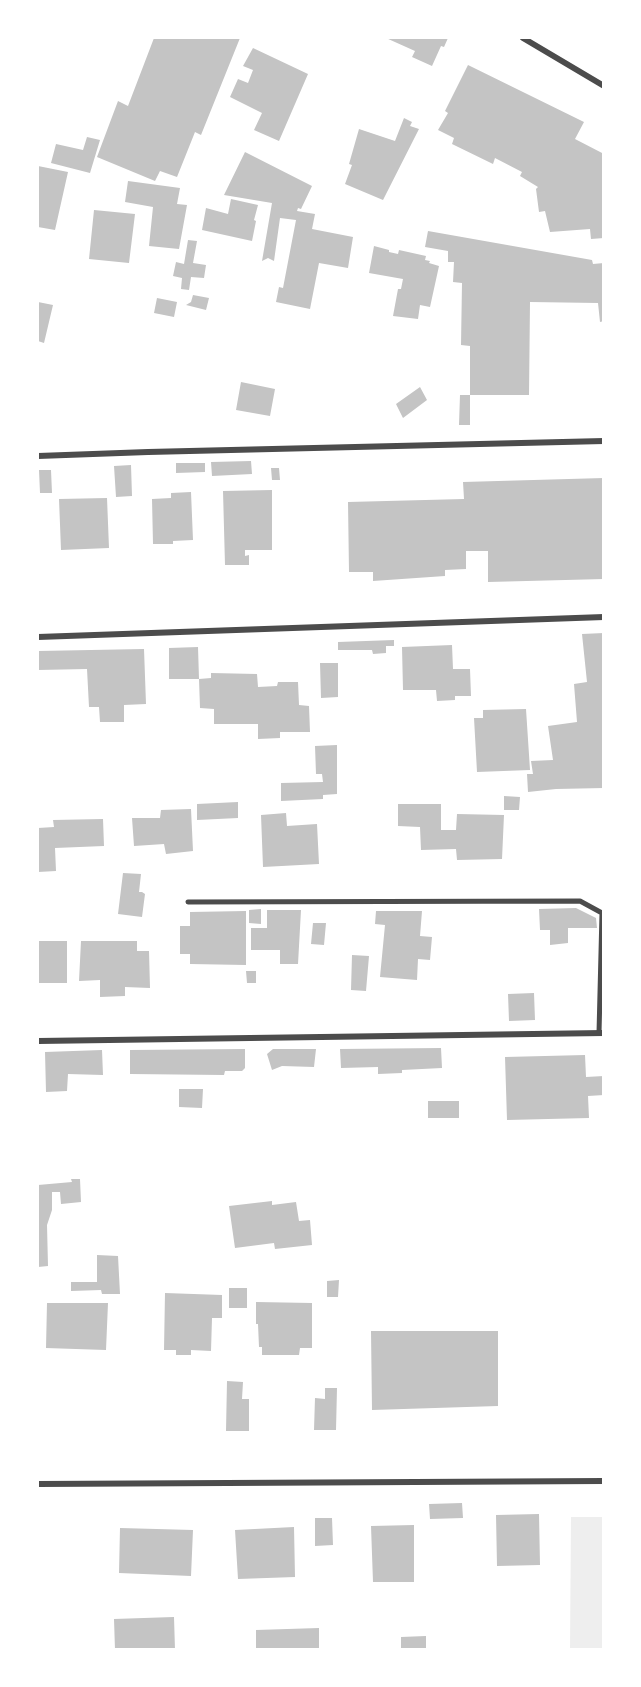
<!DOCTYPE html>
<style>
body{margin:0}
#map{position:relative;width:641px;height:1687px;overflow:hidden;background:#fff;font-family:"DejaVu Sans",sans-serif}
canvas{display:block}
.frame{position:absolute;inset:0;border:39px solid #fff;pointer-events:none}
</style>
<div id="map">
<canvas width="641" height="1687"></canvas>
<div class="frame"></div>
</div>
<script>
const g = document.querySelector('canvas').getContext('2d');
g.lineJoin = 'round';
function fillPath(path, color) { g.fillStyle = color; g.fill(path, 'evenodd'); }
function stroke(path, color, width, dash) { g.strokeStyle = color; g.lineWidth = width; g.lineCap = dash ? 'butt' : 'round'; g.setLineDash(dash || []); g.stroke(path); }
const green = new Path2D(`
 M 571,1517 L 603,1517 L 603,1649 L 570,1649 Z`);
const building = new Path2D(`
 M 154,38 L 240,38 L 201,135 L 195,132 L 177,177 L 160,171 L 155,181 L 97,157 L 118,101 L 128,106 Z
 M 386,38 L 448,38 L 444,47 L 441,46 L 432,66 L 412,57 L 415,51 Z
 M 253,48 L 308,74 L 279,141 L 254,130 L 262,113 L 230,97 L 238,79 L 248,83 L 253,70 L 243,66 Z
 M 468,65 L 584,122 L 575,139 L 604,154 L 604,238 L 591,239 L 590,229 L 550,232 L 545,211 L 539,212 L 536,189 L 538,187 L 520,176 L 522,172 L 495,158 L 493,164 L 452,144 L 454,138 L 438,130 L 448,113 L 445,111 Z
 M 404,118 L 412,122 L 410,126 L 419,129 L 383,200 L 345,184 L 352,165 L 349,164 L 359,129 L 395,141 Z
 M 87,137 L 100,140 L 90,173 L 51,163 L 56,144 L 83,150 Z
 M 245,152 L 312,186 L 301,209 L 298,208 L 297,211 L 315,214 L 312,229 L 353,237 L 348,268 L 319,263 L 310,309 L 276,302 L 279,287 L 283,288 L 296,220 L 280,218 L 274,261 L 268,258 L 262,261 L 272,203 L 224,195 Z
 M 38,166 L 68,172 L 55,230 L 38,227 Z
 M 128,181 L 180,188 L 177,204 L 187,205 L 179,249 L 149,246 L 153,207 L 125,202 Z
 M 231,199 L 258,205 L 254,220 L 256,221 L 252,241 L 202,230 L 206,208 L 228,214 Z
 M 94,210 L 135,214 L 129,263 L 89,259 Z
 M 428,231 L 592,260 L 593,264 L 604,263 L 604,321 L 600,322 L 598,303 L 530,302 L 529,395 L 470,395 L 470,346 L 461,345 L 462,283 L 453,282 L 454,262 L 448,262 L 448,251 L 425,247 Z
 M 188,240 L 197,241 L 193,263 L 206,265 L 204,278 L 191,277 L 189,290 L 181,289 L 182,278 L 173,276 L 176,262 L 184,264 Z
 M 374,246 L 389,250 L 389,252 L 398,254 L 399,250 L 426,256 L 425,260 L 430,261 L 429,263 L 439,266 L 430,307 L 420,305 L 418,319 L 393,316 L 398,289 L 401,289 L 403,279 L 369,273 Z
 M 193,295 L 209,298 L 206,310 L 186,305 L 191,302 Z
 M 157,298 L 177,302 L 174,317 L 154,313 Z
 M 38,302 L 53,305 L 44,343 L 38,341 Z
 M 241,382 L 275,389 L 270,416 L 236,410 Z
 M 420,387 L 427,400 L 403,418 L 396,404 Z
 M 460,395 L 470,395 L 470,425 L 459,425 Z
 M 251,461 L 252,474 L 212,476 L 211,462 Z
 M 176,463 L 205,463 L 205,472 L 176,473 Z
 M 131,465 L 132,496 L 116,497 L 114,466 Z
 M 271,468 L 279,468 L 280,480 L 272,480 Z
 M 39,470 L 51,470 L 52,493 L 40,493 Z
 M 604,478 L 604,579 L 488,582 L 488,551 L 466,551 L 466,569 L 445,570 L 445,576 L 373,581 L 373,572 L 349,572 L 348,502 L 464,499 L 463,482 Z
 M 272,490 L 272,550 L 245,550 L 245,556 L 249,555 L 249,565 L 225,565 L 223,491 Z
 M 191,492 L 193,540 L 173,541 L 173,544 L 153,544 L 152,499 L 171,498 L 171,493 Z
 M 107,498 L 109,548 L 61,550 L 59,499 Z
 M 604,633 L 604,788 L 556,789 L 528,792 L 527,774 L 533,774 L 531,761 L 553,760 L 548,726 L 577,722 L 574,684 L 587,682 L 582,634 Z
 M 394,640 L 394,646 L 386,646 L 386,653 L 373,654 L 372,650 L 338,650 L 338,642 Z
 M 452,645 L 453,669 L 470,669 L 471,696 L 455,696 L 455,700 L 437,701 L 436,690 L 403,690 L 402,647 Z
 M 198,647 L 199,679 L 169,679 L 169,648 Z
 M 144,649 L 146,704 L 124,705 L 124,722 L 100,722 L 99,707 L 89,707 L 87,669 L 38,670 L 38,651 Z
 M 320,663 L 338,663 L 338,697 L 321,698 Z
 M 211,673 L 257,674 L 258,687 L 277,686 L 278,682 L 298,682 L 299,705 L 309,706 L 310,732 L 280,732 L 280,738 L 258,739 L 258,724 L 214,724 L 214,709 L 200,708 L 199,679 L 211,678 Z
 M 526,709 L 530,770 L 477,772 L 474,718 L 483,718 L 483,710 Z
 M 337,745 L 337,794 L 323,795 L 323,799 L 281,801 L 281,783 L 323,782 L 322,774 L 316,774 L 315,746 Z
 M 504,796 L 520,797 L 519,810 L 504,810 Z
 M 238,802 L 238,818 L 197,820 L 197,804 Z
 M 398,804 L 441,804 L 441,830 L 456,830 L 457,814 L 504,815 L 502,859 L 457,860 L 456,849 L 421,850 L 420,827 L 398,826 Z
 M 191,809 L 193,851 L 166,854 L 164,844 L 134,846 L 132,818 L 160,818 L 161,810 Z
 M 286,813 L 287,826 L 317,824 L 319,864 L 263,867 L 261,815 Z
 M 103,819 L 104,846 L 55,848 L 56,871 L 38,872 L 38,828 L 54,827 L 53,820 Z
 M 123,873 L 141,874 L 139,892 L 142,892 L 145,894 L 142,917 L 118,914 Z
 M 576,908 L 596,918 L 597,928 L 568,928 L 568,943 L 550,945 L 550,930 L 540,930 L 539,909 Z
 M 261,909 L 261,924 L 249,923 L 249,910 Z
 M 267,910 L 301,910 L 298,964 L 280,964 L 280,950 L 251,950 L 251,928 L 267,928 Z
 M 246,911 L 246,965 L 190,964 L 190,954 L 180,954 L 180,926 L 190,926 L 190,912 Z
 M 376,911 L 422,911 L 420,936 L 432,937 L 430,960 L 418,959 L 417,980 L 380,977 L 385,925 L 375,924 Z
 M 313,923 L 326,923 L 324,945 L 311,944 Z
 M 38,941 L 67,941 L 67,983 L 38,983 Z
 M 81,941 L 137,941 L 137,951 L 149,951 L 150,988 L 125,987 L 125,996 L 100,997 L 100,980 L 79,981 Z
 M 352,955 L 369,956 L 366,991 L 351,990 Z
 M 246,971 L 256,971 L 256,983 L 247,983 Z
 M 534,993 L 535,1020 L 509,1021 L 508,994 Z
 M 441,1048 L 442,1068 L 402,1070 L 402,1073 L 378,1074 L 378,1067 L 341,1068 L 340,1049 Z
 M 245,1049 L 245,1068 L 242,1071 L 225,1071 L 224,1075 L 130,1074 L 130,1050 Z
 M 273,1049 L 316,1049 L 314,1067 L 282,1066 L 272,1070 L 267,1054 Z
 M 102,1050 L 103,1075 L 68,1074 L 67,1091 L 46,1092 L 45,1052 Z
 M 585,1055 L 586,1077 L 604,1076 L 604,1095 L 588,1096 L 589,1118 L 507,1120 L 505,1057 Z
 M 179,1089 L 203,1089 L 202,1108 L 179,1107 Z
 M 428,1101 L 459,1101 L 459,1118 L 428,1118 Z
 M 71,1179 L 80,1179 L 81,1202 L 61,1204 L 60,1192 L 52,1192 L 52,1210 L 47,1225 L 48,1266 L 38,1267 L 38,1185 L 72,1182 Z
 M 272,1201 L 272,1205 L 296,1202 L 299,1221 L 310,1220 L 312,1245 L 275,1249 L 274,1243 L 235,1248 L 229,1206 Z
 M 97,1255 L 118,1256 L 120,1294 L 102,1294 L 101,1290 L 71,1291 L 71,1282 L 97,1282 Z
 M 339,1280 L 338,1297 L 327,1297 L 327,1281 Z
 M 229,1288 L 247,1288 L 247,1308 L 229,1308 Z
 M 165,1293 L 222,1295 L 222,1318 L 212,1318 L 211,1351 L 191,1350 L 191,1355 L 176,1355 L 176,1350 L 164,1350 Z
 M 256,1302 L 312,1303 L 312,1348 L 300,1348 L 299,1355 L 262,1355 L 262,1347 L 259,1347 L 258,1324 L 256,1324 Z
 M 47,1303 L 108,1303 L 106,1350 L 46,1348 Z
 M 371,1331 L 498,1331 L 498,1406 L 372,1410 Z
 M 227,1381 L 243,1382 L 242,1399 L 249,1399 L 249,1431 L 226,1431 Z
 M 325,1388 L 337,1388 L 336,1430 L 314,1430 L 315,1398 L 325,1399 Z
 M 462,1503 L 463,1518 L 430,1519 L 429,1504 Z
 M 539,1514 L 540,1565 L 497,1566 L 496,1515 Z
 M 315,1518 L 332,1518 L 333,1545 L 315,1546 Z
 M 414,1525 L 414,1582 L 373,1582 L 371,1526 Z
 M 294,1527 L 295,1577 L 238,1579 L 235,1530 Z
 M 120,1528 L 193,1530 L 191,1576 L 119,1573 Z
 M 174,1617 L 175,1650 L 115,1650 L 114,1619 Z
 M 319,1628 L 319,1650 L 256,1650 L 256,1630 Z
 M 426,1636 L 426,1650 L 401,1650 L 401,1637 Z`);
const pedestrian = new Path2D(`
 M 188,902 L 580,901 L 602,913 L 599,1033`);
const minor = new Path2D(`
 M 523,38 L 604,86
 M 38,456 L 148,452 L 604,441
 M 38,637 L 604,617
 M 38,1041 L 604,1033
 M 38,1484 L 604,1481`);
fillPath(green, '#eee');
fillPath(building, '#c4c4c4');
stroke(pedestrian, '#4c4c4c', 5);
stroke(minor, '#4c4c4c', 6);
</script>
